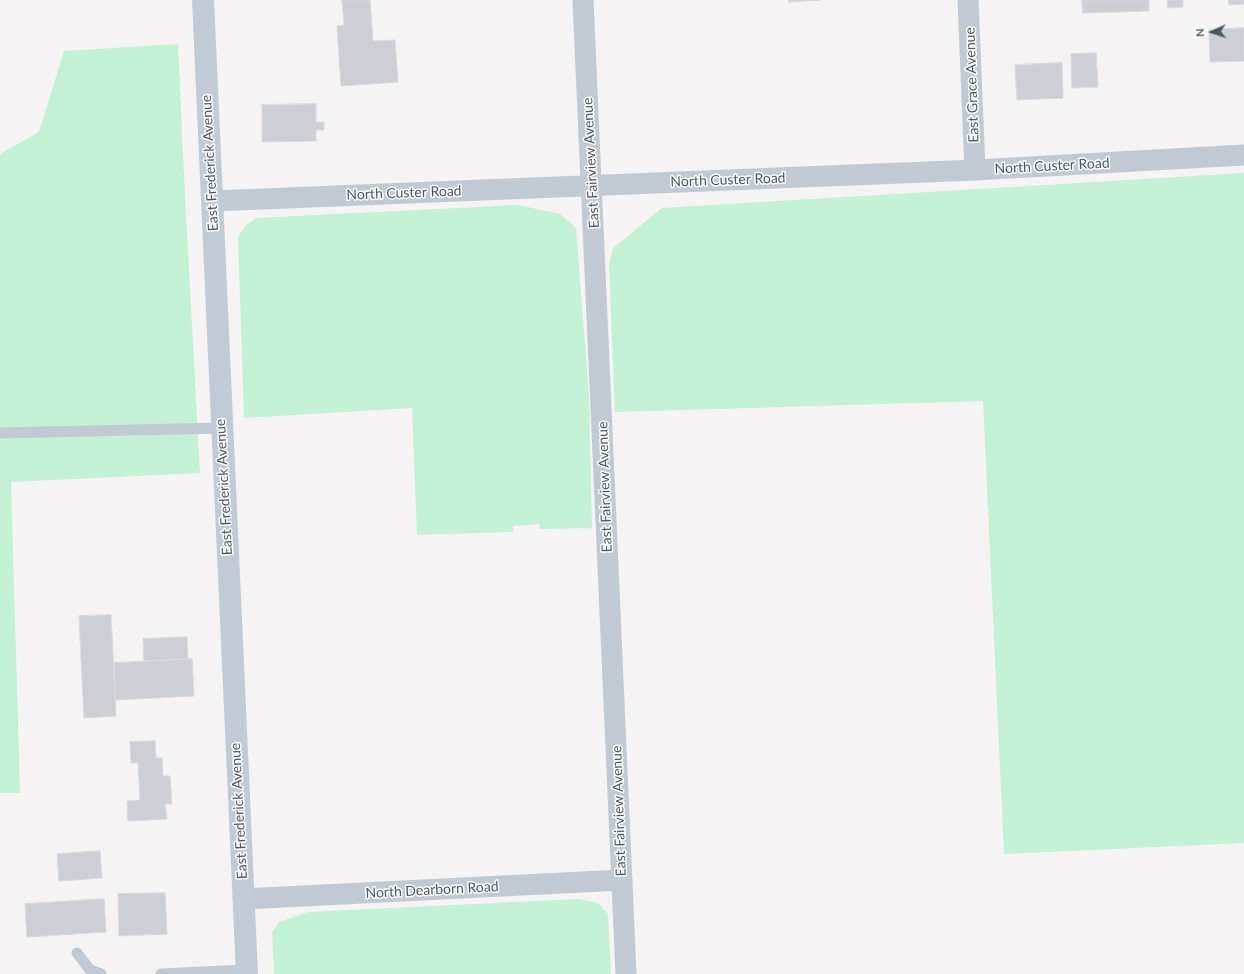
<!DOCTYPE html>
<style>
body{margin:0}
#map{position:relative;width:1244px;height:974px;overflow:hidden;background:#f5f3f3;font-family:Lato,sans-serif}
canvas{display:block}
.north{position:absolute;left:1192px;top:12px;width:40px;height:40px;-webkit-text-stroke:3px #fff;paint-order:stroke;rotate:267deg;font-size:11px;font-weight:700;line-height:16px;text-align:center;color:#4a5661}
.north::after{content:'';display:block;margin:auto;width:14px;height:18px;background:#4a5661;clip-path:polygon(50% 0,100% 100%,50% 72%,0 100%)}
</style>
<div id="map">
<canvas width="1244" height="974"></canvas>
<div class="north">N</div>
</div>
<script>
const g = document.querySelector('canvas').getContext('2d');
g.lineJoin = 'round';
function fillPath(path, color) { g.fillStyle = color; g.fill(path, 'evenodd'); }
function stroke(path, color, width, dash) { g.strokeStyle = color; g.lineWidth = width; g.lineCap = dash ? 'butt' : 'round'; g.setLineDash(dash || []); g.stroke(path); }
function label(font, color, halo, rows, align = 'center') {
  g.font = font + ' Lato,sans-serif'; g.lineWidth = 3; g.setLineDash([]); g.textBaseline = 'middle'; g.strokeStyle = halo; g.fillStyle = color; for (const [text, x, y, turn = 0] of rows) {
    g.save(); g.translate(x, y); g.rotate((+turn || 0) * Math.PI / 180); g.textAlign = isNaN(turn) ? turn : align; if (halo) g.strokeText(text, 0, 0); g.fillText(text, 0, 0); g.restore();
  }
}
const green = new Path2D(`
 M 178,44 L 185,197 L 200,473 L 11,482 L 20,793 L 0,793 L 0,154 L 39,132 L 64,51 Z
 M 1244,173 L 1244,843 L 1004,854 L 983,401 L 615,412 L 609,265 L 613,248 L 662,208 Z
 M 518,205 L 560,214 L 576,228 L 589,396 L 592,528 L 540,529 L 539,524 L 513,526 L 513,532 L 417,535 L 412,408 L 244,418 L 238,237 L 246,225 L 256,218 Z
 M 578,899 L 598,903 L 608,914 L 611,974 L 274,974 L 272,932 L 279,922 L 308,912 Z`);
const building = new Path2D(`
 M 342,0 L 370,0 L 373,41 L 395,40 L 398,82 L 341,86 L 337,26 L 344,25 Z
 M 789,0 L 820,0 L 789,2 Z
 M 1082,0 L 1149,0 L 1149,11 L 1083,13 Z
 M 1168,0 L 1183,0 L 1183,7 L 1168,8 Z
 M 1229,0 L 1244,0 L 1244,4 L 1229,5 Z
 M 1244,28 L 1244,61 L 1210,62 L 1209,30 Z
 M 1096,53 L 1098,87 L 1072,88 L 1071,54 Z
 M 1062,63 L 1063,98 L 1017,100 L 1015,65 Z
 M 316,104 L 316,122 L 324,122 L 324,130 L 316,130 L 316,141 L 262,142 L 262,105 Z
 M 111,615 L 116,716 L 84,718 L 79,616 Z
 M 187,637 L 188,659 L 144,661 L 143,639 Z
 M 192,659 L 194,696 L 115,700 L 114,663 Z
 M 155,741 L 156,758 L 162,758 L 163,776 L 170,776 L 172,804 L 165,804 L 167,819 L 128,821 L 127,801 L 140,800 L 138,763 L 131,763 L 130,742 Z
 M 100,851 L 102,878 L 59,881 L 57,854 Z
 M 165,893 L 167,934 L 119,936 L 118,894 Z
 M 104,899 L 106,932 L 27,937 L 25,904 Z`);
const lane = new Path2D(`
 M 0,433 L 222,428
 M 77,953 L 90,970 L 101,974
 M 161,974 L 246,970`);
const street = new Path2D(`
 M 583,0 L 626,974
 M 968,0 L 975,170
 M 212,201 L 975,170 L 1244,155
 M 243,899 L 622,880`);
const secondary = new Path2D(`
 M 203,0 L 247,974`);
const streetNames = [
 ["East Grace Avenue",972,85,-92],
 ["East Frederick Avenue",210,163,-93],
 ["East Fairview Avenue",591,163,-93],
 ["North Custer Road",1052,166,-3],
 ["North Custer Road",728,180,-2],
 ["North Custer Road",404,193,-2],
 ["East Frederick Avenue",224,487,-93],
 ["East Fairview Avenue",605,487,-92],
 ["East Frederick Avenue",239,811,-93],
 ["East Fairview Avenue",619,811,-92],
 ["North Dearborn Road",432,890,-3]
];
fillPath(green, '#c3f1d5');
fillPath(building, '#cdcfd5');
stroke(building, '#d7d9de', 1);
stroke(lane, '#c1cad2', 11);
stroke(street, '#c1cad2', 21);
stroke(secondary, '#c1cbd6', 22);
label('14px', '#4a5661', '#fff', streetNames);
</script>
